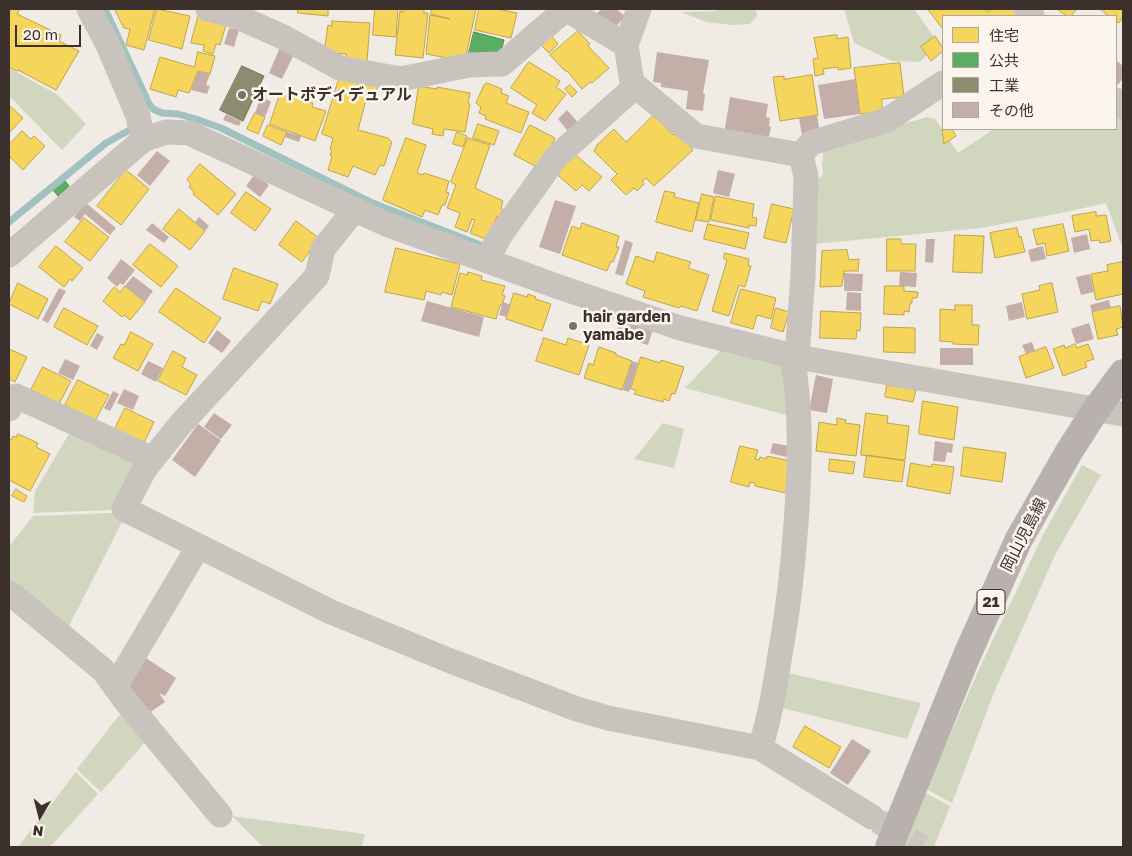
<!DOCTYPE html>
<meta charset="utf-8">
<style>
body{margin:0}
#map{position:relative;width:1132px;height:856px;overflow:hidden;background:#f0ebe5;font-family:"Golos Text","Noto Sans JP",sans-serif}
canvas{display:block}
.frame{position:absolute;inset:0;border:10px solid #3b302b;pointer-events:none}
.legend{position:absolute;left:942px;top:15px;width:175px;height:115px;box-sizing:border-box;background:#fbf5ee;border:1px solid #aea6a0;margin:0;padding:6px 9px;list-style:none;font-size:15px;color:#3b302b}
.legend li{display:flex;align-items:center;gap:10px;height:25px}
.legend b{width:25px;border:1px solid #aea6a0}
.north{position:absolute;left:15px;top:791px;width:50px;height:50px;-webkit-text-stroke:4px #fbf5ee;paint-order:stroke;rotate:188deg;font-size:14px;font-weight:700;line-height:20px;text-align:center;color:#3b302b}
.north::after{content:'';display:block;margin:auto;width:18px;height:22px;background:#3b302b;clip-path:polygon(50% 0,100% 100%,50% 72%,0 100%)}
.scale{position:absolute;left:15px;top:25px;width:66px;height:22px;box-sizing:border-box;border:2px solid #3b302b;border-top:0;padding-left:6px;font-size:15px;line-height:18px;white-space:nowrap;color:#3b302b;-webkit-text-stroke:4px #fbf5ee;paint-order:stroke}
</style>
<div id="map">
<canvas width="1132" height="856"></canvas>
<div class="frame"></div>
<ul class="legend">
<li><b style="height:14px;background:#f6d55c"></b>住宅</li>
<li><b style="height:14px;background:#5aae61"></b>公共</li>
<li><b style="height:14px;background:#8c8c6e"></b>工業</li>
<li><b style="height:14px;background:#c3afa7"></b>その他</li>
</ul>
<div class="north">N</div>
<div class="scale">20 m</div>
</div>
<script>
const g = document.querySelector('canvas').getContext('2d');
g.lineJoin = 'round';
function fillPath(path, color) { g.fillStyle = color; g.fill(path, 'evenodd'); }
function stroke(path, color, width, dash) { g.strokeStyle = color; g.lineWidth = width; g.lineCap = dash ? 'butt' : 'round'; g.setLineDash(dash || []); g.stroke(path); }
function label(font, color, halo, rows, align = 'center') {
  g.font = font + ' "Golos Text","Noto Sans JP",sans-serif'; g.lineWidth = 5; g.setLineDash([]); g.textBaseline = 'middle'; g.strokeStyle = halo; g.fillStyle = color; for (const [text, x, y, turn = 0] of rows) {
    g.save(); g.translate(x, y); g.rotate((+turn || 0) * Math.PI / 180); g.textAlign = isNaN(turn) ? turn : align; if (halo) g.strokeText(text, 0, 0); g.fillText(text, 0, 0); g.restore();
  }
}
const green = new Path2D(`
 M 718,9 L 756,9 L 757,16 L 750,24 L 733,25 L 706,22 L 681,12 L 717,11 Z
 M 844,9 L 914,9 L 938,43 L 920,62 L 892,61 L 854,43 Z
 M 9,68 L 58,95 L 86,124 L 62,150 L 9,96 Z
 M 1116,111 L 1123,117 L 1123,249 L 1106,203 L 1066,212 L 981,228 L 813,244 L 814,178 L 820,178 L 823,174 L 822,165 L 824,146 L 928,117 L 935,119 L 958,153 L 994,129 L 1116,129 Z
 M 725,346 L 784,364 L 794,417 L 685,388 Z
 M 663,423 L 684,429 L 674,468 L 634,459 Z
 M 73,427 L 138,461 L 113,510 L 33,513 L 35,491 Z
 M 1082,465 L 1101,475 L 1055,555 L 993,695 L 952,803 L 926,789 L 981,665 L 1044,533 Z
 M 112,513 L 123,520 L 66,632 L 9,587 L 9,547 L 33,516 Z
 M 788,673 L 921,703 L 907,739 L 778,707 Z
 M 124,709 L 149,738 L 101,792 L 77,769 Z
 M 76,772 L 98,794 L 50,847 L 20,847 L 19,846 Z
 M 924,792 L 950,806 L 934,847 L 902,847 Z
 M 232,816 L 365,834 L 362,847 L 263,847 Z`);
const homes = new Path2D(`
 M 9,9 L 20,9 L 17,14 L 61,35 L 59,41 L 79,51 L 56,90 L 18,70 L 17,71 L 9,67 Z
 M 115,9 L 155,9 L 144,50 L 126,45 L 130,29 L 124,28 Z
 M 157,9 L 190,16 L 182,49 L 149,40 Z
 M 298,9 L 328,9 L 328,16 L 298,13 Z
 M 375,9 L 398,9 L 396,37 L 373,35 Z
 M 403,9 L 424,9 L 424,13 L 428,13 L 423,58 L 395,55 L 400,11 L 403,12 Z
 M 432,9 L 476,9 L 466,56 L 447,58 L 426,54 L 430,15 L 450,19 L 431,14 Z
 M 479,9 L 497,9 L 517,13 L 511,38 L 475,30 Z
 M 928,9 L 984,9 L 987,12 L 992,9 L 1014,9 L 1020,16 L 943,16 L 943,29 Z
 M 1057,9 L 1077,9 L 1071,16 L 1067,16 Z
 M 1100,9 L 1123,9 L 1123,16 L 1119,23 L 1116,21 L 1116,16 L 1109,16 Z
 M 199,14 L 227,22 L 220,45 L 216,44 L 213,54 L 203,51 L 204,45 L 191,43 Z
 M 332,21 L 370,23 L 367,61 L 346,59 L 346,54 L 324,52 L 328,25 L 332,26 Z
 M 578,31 L 590,44 L 588,46 L 609,68 L 592,83 L 590,82 L 582,89 L 567,71 L 565,71 L 550,55 Z
 M 549,33 L 558,44 L 549,53 L 539,43 Z
 M 837,35 L 837,39 L 848,37 L 851,68 L 838,70 L 838,67 L 823,69 L 824,74 L 815,76 L 813,59 L 818,58 L 814,38 Z
 M 935,36 L 943,48 L 943,51 L 931,61 L 921,47 Z
 M 198,52 L 215,56 L 210,74 L 198,71 L 189,93 L 178,90 L 176,97 L 150,89 L 160,57 L 194,67 Z
 M 529,62 L 560,81 L 556,87 L 566,94 L 545,121 L 532,113 L 537,105 L 511,88 Z
 M 900,63 L 904,97 L 882,99 L 882,111 L 860,114 L 854,68 Z
 M 812,75 L 818,115 L 780,121 L 773,77 L 784,76 L 784,79 Z
 M 340,76 L 378,84 L 375,98 L 367,96 L 358,130 L 388,138 L 392,142 L 384,166 L 380,165 L 375,175 L 353,166 L 348,177 L 328,170 L 332,156 L 330,155 L 332,150 L 330,149 L 333,138 L 322,134 Z
 M 487,83 L 502,89 L 501,93 L 509,96 L 506,103 L 529,112 L 521,133 L 485,119 L 486,116 L 479,113 L 481,107 L 476,103 L 484,85 Z
 M 570,85 L 577,92 L 572,97 L 565,89 Z
 M 419,86 L 437,89 L 437,87 L 470,93 L 468,103 L 470,104 L 465,132 L 444,129 L 443,136 L 432,134 L 433,129 L 413,124 Z
 M 280,94 L 288,97 L 290,95 L 313,103 L 312,107 L 326,111 L 315,141 L 270,124 Z
 M 9,105 L 23,118 L 9,133 Z
 M 255,113 L 265,117 L 258,134 L 247,129 Z
 M 654,115 L 673,135 L 676,132 L 693,150 L 654,186 L 646,178 L 642,181 L 644,184 L 637,191 L 634,188 L 626,195 L 611,180 L 617,174 L 594,151 L 597,145 L 614,129 L 626,142 Z
 M 478,124 L 499,131 L 494,145 L 473,138 Z
 M 268,125 L 287,132 L 281,145 L 263,136 Z
 M 530,125 L 555,138 L 542,165 L 537,167 L 514,155 Z
 M 943,129 L 952,129 L 956,136 L 944,144 L 942,130 Z
 M 22,131 L 31,139 L 34,136 L 45,146 L 23,170 L 9,156 L 9,145 Z
 M 457,132 L 467,136 L 463,147 L 453,144 Z
 M 406,138 L 426,145 L 417,173 L 423,175 L 424,173 L 449,181 L 446,192 L 449,193 L 445,205 L 442,205 L 438,215 L 425,210 L 422,217 L 383,200 Z
 M 468,138 L 490,145 L 475,188 L 503,201 L 501,208 L 503,210 L 499,217 L 497,216 L 488,240 L 470,233 L 475,220 L 472,219 L 467,232 L 455,227 L 460,213 L 447,208 L 456,185 L 451,182 Z
 M 573,153 L 602,177 L 589,191 L 582,185 L 576,191 L 553,171 Z
 M 200,164 L 236,194 L 218,215 L 193,194 L 194,192 L 189,187 L 191,184 L 187,180 Z
 M 126,170 L 149,189 L 121,225 L 97,206 Z
 M 665,191 L 675,193 L 674,197 L 699,203 L 692,232 L 656,222 Z
 M 246,192 L 271,209 L 255,231 L 231,213 Z
 M 702,194 L 714,197 L 709,222 L 696,220 Z
 M 716,196 L 754,204 L 752,217 L 757,218 L 756,226 L 749,225 L 749,228 L 711,220 Z
 M 772,204 L 794,209 L 786,243 L 764,238 Z
 M 179,209 L 205,231 L 190,250 L 163,229 Z
 M 1096,212 L 1096,216 L 1106,215 L 1111,241 L 1100,243 L 1099,240 L 1091,241 L 1089,229 L 1075,232 L 1072,216 Z
 M 84,218 L 109,237 L 90,261 L 65,242 Z
 M 296,221 L 319,238 L 302,262 L 279,245 Z
 M 582,223 L 619,236 L 616,247 L 619,247 L 613,262 L 611,261 L 607,271 L 562,255 L 572,226 L 580,229 Z
 M 708,224 L 749,233 L 745,249 L 704,239 Z
 M 1063,224 L 1069,251 L 1047,256 L 1045,243 L 1037,245 L 1033,230 Z
 M 1017,228 L 1019,237 L 1021,236 L 1025,252 L 995,258 L 990,233 Z
 M 955,235 L 984,236 L 982,273 L 953,272 Z
 M 887,239 L 901,239 L 901,244 L 916,244 L 915,271 L 887,271 Z
 M 150,244 L 178,266 L 161,287 L 133,265 Z
 M 56,246 L 83,268 L 72,281 L 70,279 L 64,287 L 39,267 Z
 M 396,248 L 460,264 L 452,295 L 442,292 L 441,295 L 426,291 L 424,300 L 385,292 Z
 M 847,250 L 849,260 L 859,259 L 858,271 L 844,271 L 842,286 L 820,287 L 822,251 Z
 M 657,252 L 691,262 L 688,268 L 709,275 L 697,311 L 681,306 L 679,308 L 643,297 L 645,291 L 626,284 L 636,256 L 654,262 Z
 M 725,253 L 749,259 L 748,265 L 751,266 L 745,287 L 739,285 L 729,316 L 712,311 L 727,260 L 724,259 Z
 M 1123,262 L 1123,294 L 1096,300 L 1091,274 L 1108,271 L 1107,265 Z
 M 234,268 L 278,284 L 270,304 L 262,301 L 258,311 L 223,299 Z
 M 468,272 L 482,276 L 481,280 L 505,286 L 502,295 L 505,296 L 502,305 L 500,305 L 496,319 L 451,307 L 460,273 L 467,275 Z
 M 18,283 L 48,299 L 38,319 L 9,304 Z
 M 1052,283 L 1058,312 L 1027,319 L 1022,294 L 1040,290 L 1039,286 Z
 M 125,286 L 145,302 L 130,320 L 124,315 L 122,317 L 103,301 L 114,287 L 120,292 Z
 M 885,286 L 904,286 L 904,291 L 918,292 L 917,298 L 912,298 L 912,303 L 910,303 L 909,312 L 904,311 L 904,315 L 884,314 Z
 M 176,288 L 221,318 L 204,343 L 159,312 Z
 M 741,289 L 776,298 L 771,319 L 757,315 L 753,329 L 731,323 Z
 M 514,293 L 527,297 L 528,294 L 536,297 L 535,299 L 551,304 L 542,331 L 506,319 Z
 M 955,305 L 972,305 L 972,325 L 979,325 L 978,345 L 953,344 L 953,342 L 940,341 L 940,309 L 955,310 Z
 M 1120,306 L 1123,327 L 1116,329 L 1118,335 L 1098,339 L 1092,312 Z
 M 64,308 L 98,326 L 87,345 L 54,327 Z
 M 776,308 L 789,312 L 783,332 L 771,328 Z
 M 821,311 L 861,313 L 860,331 L 857,330 L 856,339 L 820,338 Z
 M 884,327 L 915,328 L 915,353 L 884,352 Z
 M 131,332 L 153,344 L 138,371 L 113,358 L 121,344 L 124,345 Z
 M 544,338 L 566,345 L 568,338 L 589,345 L 579,375 L 536,361 Z
 M 1075,344 L 1077,348 L 1088,344 L 1094,359 L 1085,362 L 1087,367 L 1063,376 L 1053,349 L 1064,345 L 1065,348 Z
 M 599,347 L 616,353 L 616,355 L 632,361 L 622,390 L 584,378 L 589,363 L 593,365 Z
 M 1046,347 L 1054,368 L 1026,378 L 1019,357 Z
 M 9,349 L 27,357 L 15,382 L 9,379 Z
 M 173,351 L 186,358 L 182,367 L 197,375 L 186,395 L 158,381 Z
 M 641,357 L 660,363 L 661,360 L 684,367 L 675,394 L 672,393 L 669,401 L 664,399 L 663,402 L 634,394 L 636,390 L 631,389 Z
 M 43,367 L 71,381 L 59,404 L 31,390 Z
 M 78,380 L 109,395 L 95,421 L 65,405 Z
 M 887,385 L 916,390 L 913,402 L 885,397 Z
 M 923,401 L 958,407 L 954,440 L 919,434 Z
 M 125,408 L 154,422 L 143,445 L 114,431 Z
 M 866,413 L 888,416 L 887,423 L 909,426 L 905,460 L 861,455 Z
 M 837,418 L 846,420 L 845,423 L 860,425 L 856,456 L 816,451 L 819,422 L 837,425 Z
 M 18,434 L 38,443 L 36,447 L 50,454 L 30,491 L 9,480 L 9,439 L 11,440 L 13,436 L 16,437 Z
 M 740,446 L 758,450 L 755,459 L 759,460 L 760,457 L 766,459 L 767,456 L 790,461 L 786,493 L 755,486 L 755,483 L 750,482 L 749,487 L 731,482 Z
 M 964,447 L 1006,453 L 1002,482 L 961,476 Z
 M 867,455 L 905,461 L 902,482 L 864,477 Z
 M 830,459 L 855,462 L 853,474 L 829,471 Z
 M 911,463 L 931,467 L 932,464 L 954,467 L 950,494 L 907,486 Z
 M 16,489 L 27,496 L 24,502 L 12,496 Z
 M 805,726 L 841,747 L 829,768 L 793,747 Z`);
const public = new Path2D(`
 M 474,32 L 504,40 L 500,56 L 483,52 L 481,59 L 469,53 Z
 M 65,181 L 69,186 L 58,196 L 53,190 Z`);
const industry = new Path2D(`
 M 242,66 L 264,76 L 243,121 L 220,110 Z`);
const stream = new Path2D(`
 M 105,9 L 149,104 L 153,109 L 162,113 L 178,114 L 196,119 L 221,128 L 370,202 L 488,248
 M 9,222 L 106,143 L 135,127`);
const building = new Path2D(`
 M 601,9 L 616,9 L 625,16 L 614,29 L 596,15 Z
 M 229,28 L 239,30 L 234,47 L 224,44 Z
 M 281,45 L 295,52 L 282,79 L 269,73 Z
 M 657,52 L 709,60 L 703,93 L 705,94 L 703,111 L 686,109 L 688,91 L 661,87 L 661,83 L 653,82 Z
 M 1116,60 L 1123,66 L 1123,78 L 1118,85 L 1116,83 Z
 M 198,71 L 210,74 L 206,85 L 210,86 L 207,94 L 191,90 Z
 M 855,79 L 860,114 L 824,119 L 818,85 Z
 M 261,96 L 271,102 L 265,117 L 255,113 Z
 M 730,97 L 768,104 L 766,117 L 770,118 L 769,126 L 771,127 L 768,141 L 724,134 Z
 M 567,110 L 581,126 L 571,135 L 558,119 Z
 M 226,114 L 241,121 L 239,126 L 223,120 Z
 M 817,115 L 820,134 L 802,136 L 799,118 Z
 M 287,132 L 301,136 L 299,142 L 285,137 Z
 M 157,151 L 170,161 L 150,186 L 137,175 Z
 M 718,170 L 735,174 L 729,197 L 713,193 Z
 M 255,174 L 269,185 L 260,197 L 246,186 Z
 M 555,200 L 576,206 L 560,254 L 539,247 Z
 M 86,203 L 116,228 L 110,235 L 85,214 L 80,221 L 74,217 Z
 M 199,217 L 209,226 L 205,231 L 195,222 Z
 M 152,223 L 169,237 L 164,243 L 146,230 Z
 M 1087,234 L 1090,249 L 1074,253 L 1071,238 Z
 M 926,239 L 935,239 L 933,263 L 925,262 Z
 M 625,240 L 633,243 L 623,276 L 615,274 Z
 M 1043,246 L 1046,259 L 1031,262 L 1028,250 Z
 M 121,259 L 135,270 L 123,285 L 120,283 L 117,287 L 107,278 Z
 M 900,272 L 917,273 L 916,287 L 899,286 Z
 M 844,273 L 863,274 L 862,291 L 844,291 Z
 M 1090,274 L 1094,292 L 1081,295 L 1076,277 Z
 M 133,276 L 153,291 L 145,302 L 125,286 Z
 M 59,288 L 66,291 L 48,323 L 42,320 Z
 M 847,292 L 861,293 L 861,311 L 846,310 Z
 M 1109,300 L 1111,308 L 1092,312 L 1090,305 Z
 M 427,301 L 484,317 L 479,337 L 421,321 Z
 M 503,302 L 511,305 L 507,317 L 499,315 Z
 M 1022,302 L 1025,317 L 1009,321 L 1006,306 Z
 M 621,318 L 653,329 L 648,345 L 616,335 Z
 M 1089,323 L 1094,339 L 1076,344 L 1071,329 Z
 M 217,330 L 231,341 L 222,353 L 208,343 Z
 M 97,333 L 104,337 L 97,350 L 90,346 Z
 M 1032,342 L 1035,351 L 1026,354 L 1022,345 Z
 M 940,348 L 973,348 L 973,365 L 940,365 Z
 M 65,359 L 80,366 L 73,380 L 58,373 Z
 M 148,361 L 163,368 L 156,382 L 141,374 Z
 M 632,361 L 638,363 L 629,392 L 623,390 Z
 M 816,375 L 833,379 L 827,413 L 809,410 Z
 M 124,389 L 139,396 L 133,410 L 117,403 Z
 M 113,391 L 119,394 L 110,411 L 104,408 Z
 M 214,413 L 232,425 L 221,439 L 204,427 Z
 M 198,424 L 221,440 L 195,477 L 172,460 Z
 M 935,441 L 953,444 L 952,453 L 947,452 L 945,462 L 933,461 Z
 M 773,443 L 789,446 L 786,457 L 770,453 Z
 M 143,656 L 176,678 L 165,696 L 159,693 L 165,702 L 149,713 L 126,681 Z
 M 852,739 L 871,751 L 848,785 L 830,773 Z`);
const minorTunnel = new Path2D(`
 M 878,821 L 922,847`);
const minor = new Path2D(`
 M 89,9 L 108,45 L 138,116 L 143,140
 M 208,9 L 236,16 L 283,37 L 340,68 L 401,79 L 469,65 L 502,64 L 566,9
 M 566,9 L 626,45
 M 639,9 L 626,45 L 632,83 L 696,136 L 801,155
 M 1026,9 L 1032,16
 M 1116,100 L 1123,107
 M 355,209 L 323,249 L 317,276 L 179,426 L 144,470 L 124,509 L 331,612 L 448,660 L 577,709 L 608,718 L 760,748 L 872,817
 M 9,255 L 143,140 L 166,132 L 189,133 L 386,224 L 559,287 L 680,328 L 797,357 L 1123,414
 M 487,260 L 501,234 L 556,157 L 636,86
 M 797,357 L 803,275 L 806,177 L 801,155 L 811,143 L 887,120 L 943,83
 M 9,409 L 16,396 L 153,459
 M 9,594 L 11,594 L 103,670 L 124,699 L 220,815
 M 115,687 L 198,547
 M 760,748 C 770,717 775,686 780,655 C 788,611 793,567 796,523 C 800,466 802,412 792,356`);
const major = new Path2D(`
 M 889,847 L 967,655 L 1019,539 L 1070,450 L 1097,408 L 1123,373`);
const markers = [
 [242,95,5,"#7a716c"],
 [573,326,5,"#7a716c"]
];
const shields = [
 [991,602,28]
];
const shieldNames = [
 ["21",991,602]
];
const poiNames = [
 ["オートボディデュアル",252,95],
 ["hair garden",583,317],
 ["yamabe",583,335]
];
const streetNames = [
 ["岡山児島線",1024,535,-63]
];
fillPath(green, '#d1d6bf');
fillPath(homes, '#f6d55c');
stroke(homes, '#bea44d', 1);
fillPath(public, '#5aae61');
stroke(public, '#518851', 1);
fillPath(industry, '#8c8c6e');
stroke(industry, '#74705a', 1);
stroke(stream, '#a1c2c1', 7);
fillPath(building, '#c3afa7');
stroke(minorTunnel, '#ccc6c0', 25, [25, 12]);
stroke(minor, '#c9c3be', 25);
stroke(major, '#b8b1ad', 28);
for (const [x, y, r, color] of markers) { const dot = new Path2D(); dot.arc(x, y, r, 0, 2 * Math.PI); g.fillStyle = color; g.fill(dot); stroke(dot, '#fbf5ee', 2); }
for (const [x, y, w] of shields) { const box = new Path2D(); box.roundRect(x - w / 2, y - 12.5, w, 25, 4); g.fillStyle = '#fbf5ee'; g.fill(box); stroke(box, '#3b302b', 1); }
label('bold 15px', '#3b302b', null, shieldNames);
label('bold 16px', '#3b302b', '#fbf5ee', poiNames, 'left');
label('16px', '#3b302b', '#fbf5ee', streetNames);
</script>
